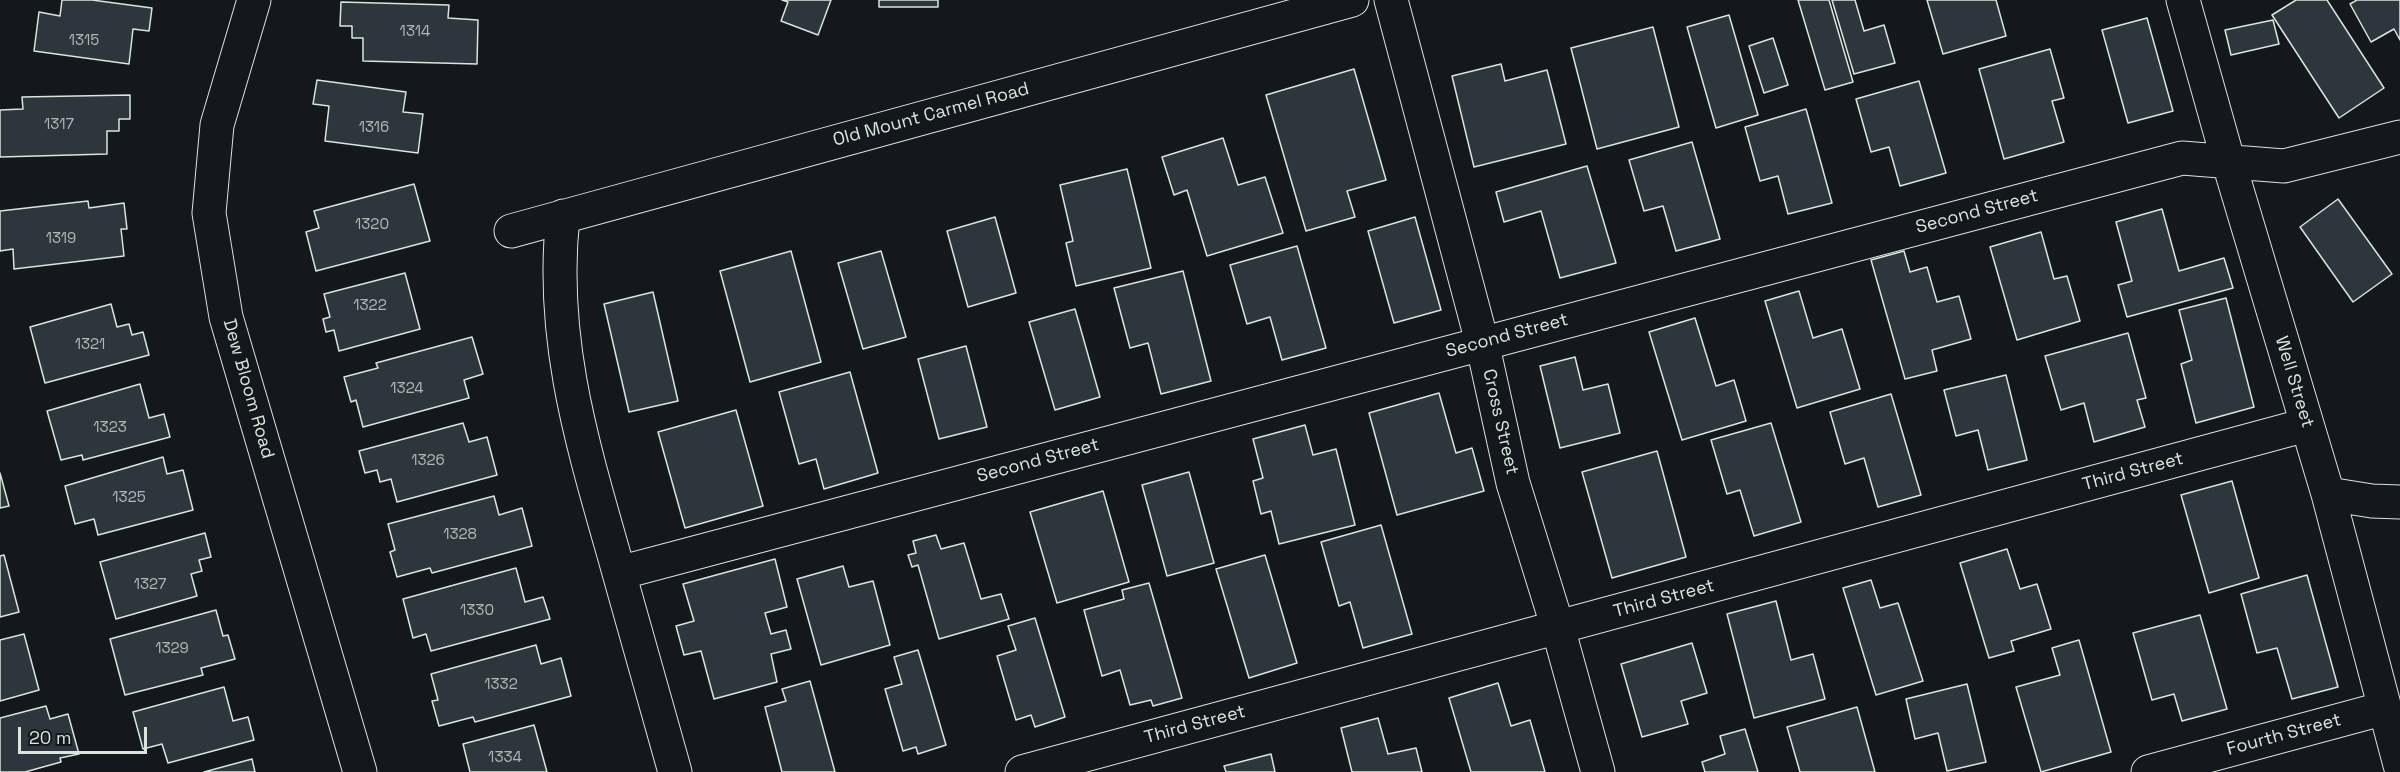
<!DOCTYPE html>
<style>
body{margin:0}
#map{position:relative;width:2400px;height:772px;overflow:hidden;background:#14181c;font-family:"Space Grotesk",sans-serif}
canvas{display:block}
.scale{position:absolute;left:18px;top:727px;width:129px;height:27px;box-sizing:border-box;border:3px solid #d8e6dc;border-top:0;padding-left:8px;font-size:18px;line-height:21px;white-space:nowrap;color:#d8e6dc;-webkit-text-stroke:4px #14181c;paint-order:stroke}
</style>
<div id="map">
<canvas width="2400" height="772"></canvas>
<div class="scale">20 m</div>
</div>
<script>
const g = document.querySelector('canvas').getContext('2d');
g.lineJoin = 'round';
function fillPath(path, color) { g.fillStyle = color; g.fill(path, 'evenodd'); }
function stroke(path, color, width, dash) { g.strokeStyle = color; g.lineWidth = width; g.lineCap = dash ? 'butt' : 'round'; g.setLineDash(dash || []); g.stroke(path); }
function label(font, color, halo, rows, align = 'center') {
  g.font = font + ' "Space Grotesk",sans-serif'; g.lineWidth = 4.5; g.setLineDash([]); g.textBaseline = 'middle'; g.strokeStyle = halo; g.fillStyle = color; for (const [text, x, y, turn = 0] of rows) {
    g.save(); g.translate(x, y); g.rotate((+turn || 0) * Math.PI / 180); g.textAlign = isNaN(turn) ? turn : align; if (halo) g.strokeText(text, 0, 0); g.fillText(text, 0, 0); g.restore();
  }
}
const building = new Path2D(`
 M 62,0 L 92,0 L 152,8 L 149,31 L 133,29 L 129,64 L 34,51 L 39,12 L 60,16 Z
 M 782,0 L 831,0 L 818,35 L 781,21 L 788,2 Z
 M 879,0 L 938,0 L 938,7 L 879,7 Z
 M 1798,0 L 1829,0 L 1853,82 L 1825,90 Z
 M 1832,0 L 1855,0 L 1864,31 L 1884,25 L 1895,63 L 1854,74 Z
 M 1927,0 L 1996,0 L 2006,36 L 1943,54 Z
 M 2296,0 L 2327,0 L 2384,88 L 2339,118 L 2272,15 Z
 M 2357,0 L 2400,0 L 2400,40 L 2394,29 L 2371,42 L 2350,4 Z
 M 341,2 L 449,5 L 448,18 L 478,20 L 477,64 L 363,61 L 363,38 L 352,38 L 352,26 L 340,26 Z
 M 1729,15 L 1758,115 L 1716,128 L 1687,27 Z
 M 2147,18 L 2173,111 L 2128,123 L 2102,30 Z
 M 2273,20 L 2279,44 L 2231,55 L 2225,30 Z
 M 1653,27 L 1679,127 L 1597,149 L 1571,48 Z
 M 1773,38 L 1788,85 L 1764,93 L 1749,46 Z
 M 2050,49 L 2064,98 L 2052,101 L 2064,142 L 2004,159 L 1979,69 Z
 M 1501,64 L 1505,81 L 1547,70 L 1566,144 L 1474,167 L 1452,76 Z
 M 1354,69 L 1386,180 L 1347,191 L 1355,217 L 1306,231 L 1266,95 Z
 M 317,80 L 406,92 L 403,112 L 423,114 L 418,153 L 325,141 L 329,106 L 313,104 Z
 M 1919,81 L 1946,173 L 1900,186 L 1889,147 L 1871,152 L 1856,99 Z
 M 130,95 L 130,119 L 119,119 L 119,131 L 107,131 L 107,154 L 0,157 L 0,110 L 23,109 L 22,97 Z
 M 1806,109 L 1832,203 L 1788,214 L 1778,176 L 1760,181 L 1745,127 Z
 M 1223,138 L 1238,185 L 1265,177 L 1283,233 L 1207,256 L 1187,190 L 1174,195 L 1162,157 Z
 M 1692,142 L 1720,239 L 1676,251 L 1663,206 L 1644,211 L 1629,160 Z
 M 1587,166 L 1616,263 L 1560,278 L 1541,211 L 1504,222 L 1496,192 Z
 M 1127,169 L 1151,268 L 1076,286 L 1066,243 L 1073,241 L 1060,185 Z
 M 414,184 L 430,241 L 316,271 L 306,232 L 319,228 L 314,211 Z
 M 2338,199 L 2392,274 L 2353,302 L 2300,227 Z
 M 88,201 L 89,208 L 124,203 L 127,229 L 121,229 L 124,256 L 14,269 L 13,249 L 0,251 L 0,211 Z
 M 2162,209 L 2179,271 L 2224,258 L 2233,288 L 2127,317 L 2118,285 L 2132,281 L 2116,222 Z
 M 995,217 L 1016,293 L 968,307 L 947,231 Z
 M 1415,217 L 1441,310 L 1394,323 L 1368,231 Z
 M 2041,232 L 2054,279 L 2067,276 L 2080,321 L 2017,340 L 1990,247 Z
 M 1297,246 L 1326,348 L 1282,360 L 1270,317 L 1247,324 L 1230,265 Z
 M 791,251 L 821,362 L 750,382 L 720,271 Z
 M 881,251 L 906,337 L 863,349 L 838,263 Z
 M 1904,251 L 1910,272 L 1927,267 L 1937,302 L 1959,296 L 1971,339 L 1932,350 L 1937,371 L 1905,379 L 1871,260 Z
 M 1183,271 L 1211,381 L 1161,394 L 1148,343 L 1130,348 L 1114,288 Z
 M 405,273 L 420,329 L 339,351 L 334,330 L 326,332 L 323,319 L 330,317 L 324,294 Z
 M 1799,291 L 1813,338 L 1842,329 L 1860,389 L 1797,408 L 1765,301 Z
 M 653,292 L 678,401 L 629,412 L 604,304 Z
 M 2226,298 L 2254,407 L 2196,423 L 2181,364 L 2192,360 L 2179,310 Z
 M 111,304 L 117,327 L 129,324 L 132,335 L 143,332 L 149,355 L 45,383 L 30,327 Z
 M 1075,309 L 1100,397 L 1055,410 L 1029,322 Z
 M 1695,318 L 1716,386 L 1734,380 L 1746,421 L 1682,440 L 1649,332 Z
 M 2128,333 L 2146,398 L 2137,400 L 2145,427 L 2094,442 L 2084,403 L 2061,410 L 2045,356 Z
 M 472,337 L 483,374 L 464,380 L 469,398 L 363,427 L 356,400 L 351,402 L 344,377 L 378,368 L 376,363 Z
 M 966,346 L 987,427 L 939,439 L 918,359 Z
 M 1575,357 L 1583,390 L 1608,384 L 1620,433 L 1560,448 L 1540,366 Z
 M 850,372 L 878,473 L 824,489 L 816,459 L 799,464 L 779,392 Z
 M 2006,375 L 2027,460 L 1988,470 L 1978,430 L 1956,436 L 1944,390 Z
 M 140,384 L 149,418 L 164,414 L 170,437 L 83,460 L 82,455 L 61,460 L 47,411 Z
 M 1439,393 L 1456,453 L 1472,448 L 1484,491 L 1397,515 L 1369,413 Z
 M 1891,394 L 1921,495 L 1878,507 L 1864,458 L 1845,464 L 1830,412 Z
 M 736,410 L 763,506 L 685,528 L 658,432 Z
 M 463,423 L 469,442 L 487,437 L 497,475 L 397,502 L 391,479 L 380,482 L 377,470 L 365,473 L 359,451 Z
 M 1771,423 L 1801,522 L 1754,536 L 1740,490 L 1727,494 L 1711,440 Z
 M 1305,425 L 1313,455 L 1336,449 L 1355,525 L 1279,544 L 1271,511 L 1261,514 L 1253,481 L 1263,478 L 1253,439 Z
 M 1657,451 L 1686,557 L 1612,578 L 1582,472 Z
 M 163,457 L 167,474 L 183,470 L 193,510 L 98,535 L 94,519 L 75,524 L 65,486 Z
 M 1189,472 L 1214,563 L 1167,576 L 1142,485 Z
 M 0,473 L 9,506 L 0,508 Z
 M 2232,481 L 2259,578 L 2209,593 L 2181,495 Z
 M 1103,491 L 1129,582 L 1057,603 L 1030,512 Z
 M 494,496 L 499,515 L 522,508 L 532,546 L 432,573 L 430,568 L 397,577 L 390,552 L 395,550 L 388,524 Z
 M 1381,525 L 1412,634 L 1363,648 L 1350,602 L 1339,606 L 1321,542 Z
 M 205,533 L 211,557 L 199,560 L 202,571 L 191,574 L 197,596 L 116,619 L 100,562 Z
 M 936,535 L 941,549 L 964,543 L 981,599 L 1001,594 L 1009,619 L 939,639 L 918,565 L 912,567 L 908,555 L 916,553 L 913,541 Z
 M 2007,549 L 2020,589 L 2037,584 L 2051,629 L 2011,641 L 2014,651 L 1989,658 L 1960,563 Z
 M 4,555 L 19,612 L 0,617 L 0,556 Z
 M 1265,555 L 1297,663 L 1249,678 L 1216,569 Z
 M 775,559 L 787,607 L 765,613 L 771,634 L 786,630 L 791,649 L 771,654 L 777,682 L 714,699 L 701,651 L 684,655 L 676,626 L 694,621 L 683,584 Z
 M 843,566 L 849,587 L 873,581 L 890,645 L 821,665 L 797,579 Z
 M 516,568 L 525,602 L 543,597 L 550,619 L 431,651 L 426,634 L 413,638 L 403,599 Z
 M 2307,575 L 2338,687 L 2292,699 L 2277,648 L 2257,653 L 2241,594 Z
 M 1871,580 L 1880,608 L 1898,603 L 1923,681 L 1876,695 L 1843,588 Z
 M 1149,583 L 1182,698 L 1153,706 L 1151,700 L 1130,705 L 1120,670 L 1102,676 L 1084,610 L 1124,599 L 1122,590 Z
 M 1776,601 L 1791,660 L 1813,654 L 1825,699 L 1754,718 L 1727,614 Z
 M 216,610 L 223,636 L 228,635 L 235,659 L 201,668 L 203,675 L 125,695 L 110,639 Z
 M 2200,615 L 2227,709 L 2182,721 L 2174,694 L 2152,700 L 2133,633 Z
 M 1035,618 L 1065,717 L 1035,727 L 1031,715 L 1016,720 L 997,656 L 1016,650 L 1008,626 Z
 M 24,634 L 39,690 L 0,701 L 0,640 Z
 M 2079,640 L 2111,752 L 2041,772 L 2016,687 L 2060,675 L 2052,648 Z
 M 1692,643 L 1707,693 L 1681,701 L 1688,724 L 1642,737 L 1621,664 Z
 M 536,645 L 541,664 L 561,658 L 571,696 L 475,722 L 473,717 L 439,726 L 432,701 L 438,700 L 431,674 Z
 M 918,650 L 946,745 L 918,754 L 916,747 L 903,751 L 885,689 L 902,684 L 894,657 Z
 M 810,681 L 835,772 L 782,772 L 765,707 L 786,701 L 782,689 Z
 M 1498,683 L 1511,726 L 1530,720 L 1545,772 L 1471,772 L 1449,698 Z
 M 1967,684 L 1986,762 L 1947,771 L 1938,733 L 1915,739 L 1906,699 Z
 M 224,687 L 233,721 L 248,717 L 254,740 L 168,763 L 162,744 L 143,749 L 133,712 Z
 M 46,706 L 50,719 L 68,714 L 79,754 L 60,758 L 61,762 L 25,772 L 0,772 L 0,718 Z
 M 1857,707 L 1875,772 L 1800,772 L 1787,727 Z
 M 1378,718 L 1388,754 L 1416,748 L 1422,772 L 1352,772 L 1341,728 Z
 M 534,725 L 547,772 L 470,772 L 463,744 Z
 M 1745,729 L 1758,772 L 1705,772 L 1702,762 L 1725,754 L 1720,736 Z
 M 1271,754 L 1275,772 L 1226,772 L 1224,766 Z
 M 252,759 L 255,772 L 204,772 Z`);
const street = new Path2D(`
 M 254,0 L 217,125 L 209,213 L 226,317 L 360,772
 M 1391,0 L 1482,342 L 1513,483 L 1558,628 L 1598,772
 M 2183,0 L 2228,160 L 2328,494 L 2400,765
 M 563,216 C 550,334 580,436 612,548 C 633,623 654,697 675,772
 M 511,231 L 1352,0
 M 2328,494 L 2372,501 L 2400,502
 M 619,573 L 2182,158 L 2284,166 L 2400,137
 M 1022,772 L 2306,425
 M 2148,772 L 2385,708`);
const numberNames = [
 ["1314",415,32],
 ["1315",84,41],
 ["1317",59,125],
 ["1316",374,128],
 ["1320",372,225],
 ["1319",61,239],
 ["1322",370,306],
 ["1321",90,345],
 ["1324",407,389],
 ["1323",110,428],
 ["1326",428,461],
 ["1325",129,498],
 ["1328",460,535],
 ["1327",150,585],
 ["1330",477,611],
 ["1329",172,649],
 ["1332",501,685],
 ["1334",505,758]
];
const streetNames = [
 ["Old Mount Carmel Road",931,115,-15],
 ["Second Street",1977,212,-15],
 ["Second Street",1507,336,-15],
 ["Well Street",2294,382,73],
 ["Dew Bloom Road",248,389,74],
 ["Cross Street",1500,422,77],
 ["Second Street",1038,461,-15],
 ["Third Street",2133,472,-15],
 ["Third Street",1664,599,-15],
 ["Third Street",1195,725,-15],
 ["Fourth Street",2284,735,-15]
];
fillPath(building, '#2c363c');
stroke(building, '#d8e6dc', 1.5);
stroke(street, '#d8e6dc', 35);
stroke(street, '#14181c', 33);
label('15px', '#adbab4', null, numberNames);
label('18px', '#d8e6dc', '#14181c', streetNames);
</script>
